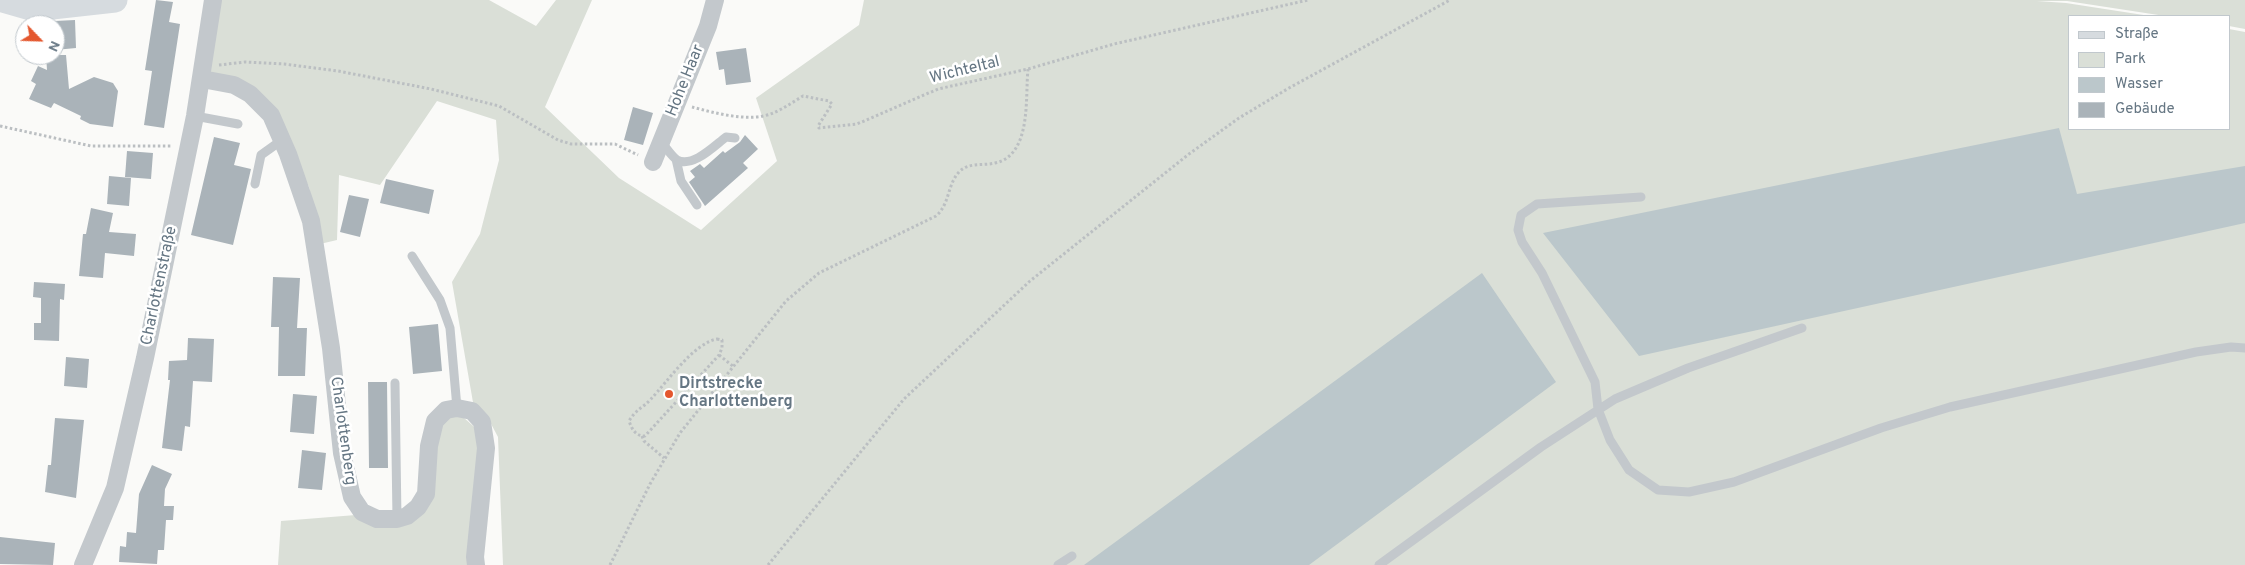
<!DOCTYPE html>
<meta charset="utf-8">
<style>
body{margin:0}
#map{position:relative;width:2245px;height:565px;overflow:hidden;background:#fafaf8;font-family:Overpass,sans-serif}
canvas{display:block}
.legend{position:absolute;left:2068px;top:15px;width:162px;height:115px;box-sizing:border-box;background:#fff;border:1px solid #c1c8cd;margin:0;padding:6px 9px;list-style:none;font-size:15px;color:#657683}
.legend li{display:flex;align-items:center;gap:10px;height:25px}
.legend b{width:25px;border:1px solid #c1c8cd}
.north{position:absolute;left:15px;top:15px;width:50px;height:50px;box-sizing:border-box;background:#fff;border:1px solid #c1c8cd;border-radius:50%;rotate:114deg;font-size:14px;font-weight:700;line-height:20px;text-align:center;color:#657683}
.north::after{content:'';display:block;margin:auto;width:18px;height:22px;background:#e4572e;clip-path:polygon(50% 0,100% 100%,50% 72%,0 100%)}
</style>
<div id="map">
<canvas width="2245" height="565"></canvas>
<ul class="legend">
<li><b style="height:6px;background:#d6dbdf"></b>Straße</li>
<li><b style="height:14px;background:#dadfd7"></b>Park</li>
<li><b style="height:14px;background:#bbc7cb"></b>Wasser</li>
<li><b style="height:14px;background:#aab3b9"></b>Gebäude</li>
</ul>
<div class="north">N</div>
</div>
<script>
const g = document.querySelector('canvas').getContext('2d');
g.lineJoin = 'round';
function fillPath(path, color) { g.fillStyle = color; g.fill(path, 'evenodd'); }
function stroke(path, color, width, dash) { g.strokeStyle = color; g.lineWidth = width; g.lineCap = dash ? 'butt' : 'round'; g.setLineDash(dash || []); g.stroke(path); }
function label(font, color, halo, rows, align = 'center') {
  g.font = font + ' Overpass,sans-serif'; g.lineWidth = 5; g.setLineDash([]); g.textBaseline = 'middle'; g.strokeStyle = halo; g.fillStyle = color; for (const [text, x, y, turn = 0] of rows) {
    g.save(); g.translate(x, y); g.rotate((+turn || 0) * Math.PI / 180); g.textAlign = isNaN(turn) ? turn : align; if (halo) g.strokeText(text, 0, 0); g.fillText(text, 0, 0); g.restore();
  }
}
const green = new Path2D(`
 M 219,0 L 489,0 L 536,26 L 556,0 L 592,0 L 545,107 L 619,178 L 701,230 L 777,161 L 756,98 L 859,25 L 864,0 L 2245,0 L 2245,29 L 2229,26 L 2229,16 L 2165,16 L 2067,1 L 2037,1 L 2066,3 L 2150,16 L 2069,16 L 2069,129 L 2229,129 L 2229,29 L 2245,32 L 2245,565 L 503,565 L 498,437 L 489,420 L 474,408 L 452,282 L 480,234 L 499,160 L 496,120 L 437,101 L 380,185 L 339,175 L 337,240 L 320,244 L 309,187 L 291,154 L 275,108 L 208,79 Z
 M 454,414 L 463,417 L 480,432 L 474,565 L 278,565 L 281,521 L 418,510 L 439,425 Z`);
const water = new Path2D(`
 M 2059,128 L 2077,194 L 2245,166 L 2245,223 L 1639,356 L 1543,233 Z
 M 1482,273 L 1556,382 L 1309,565 L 1084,565 Z`);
const building = new Path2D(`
 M 156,0 L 173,2 L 169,22 L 180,24 L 164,128 L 144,125 L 152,71 L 145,70 Z
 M 75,20 L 76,48 L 55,50 L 55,21 Z
 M 746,48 L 751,82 L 726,85 L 724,69 L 719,70 L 716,52 Z
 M 46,55 L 66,55 L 69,89 L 94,77 L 113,83 L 118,91 L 113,127 L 90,124 L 80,119 L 81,116 L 54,103 L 51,108 L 29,99 L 36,84 L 31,81 L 38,66 L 47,70 Z
 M 633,107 L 653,113 L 643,145 L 624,140 Z
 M 745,135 L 758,149 L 743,163 L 748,168 L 705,206 L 689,182 L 695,177 L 690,171 L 700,164 L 704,168 L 723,151 L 725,153 L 740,142 Z
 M 214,137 L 240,143 L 234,165 L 251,169 L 233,245 L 191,235 Z
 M 127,151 L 153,153 L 151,179 L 125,177 Z
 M 109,176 L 131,178 L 129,206 L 107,204 Z
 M 386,179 L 434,190 L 429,214 L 380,203 Z
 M 349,195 L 369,199 L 360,237 L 340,232 Z
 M 91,208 L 113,213 L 109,232 L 136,234 L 134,256 L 105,253 L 103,278 L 79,276 L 83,234 L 86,234 Z
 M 273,277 L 300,278 L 297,328 L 307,328 L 305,376 L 278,376 L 279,327 L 271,327 Z
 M 34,282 L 65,284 L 64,300 L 60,299 L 59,341 L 34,340 L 34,323 L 41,323 L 41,298 L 33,297 Z
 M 438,324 L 442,371 L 413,374 L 409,327 Z
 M 188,338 L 214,339 L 212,382 L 193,381 L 190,427 L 185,426 L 182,451 L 162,448 L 170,380 L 168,380 L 169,361 L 187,360 Z
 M 66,357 L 89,359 L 87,388 L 64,386 Z
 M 368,382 L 387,382 L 388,468 L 369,468 Z
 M 293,394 L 317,396 L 314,434 L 290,432 Z
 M 55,418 L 84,420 L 76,498 L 45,492 L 48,465 L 51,465 Z
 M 302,450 L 326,453 L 322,490 L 298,488 Z
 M 152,465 L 172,474 L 165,489 L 164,506 L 174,506 L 173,520 L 166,520 L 164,550 L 158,550 L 157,564 L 119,562 L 120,546 L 126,547 L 127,532 L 136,533 L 139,494 Z
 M 0,537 L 55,543 L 53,565 L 0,564 Z`);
const path = new Path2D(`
 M 219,65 L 245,62 L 284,64 L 338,71 L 431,89 L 499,106 L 558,140 L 571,144 L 615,144 L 638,155
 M 692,107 C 715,113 750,123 773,113 C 783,109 793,102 803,96 L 829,101 L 832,104 L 818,126 L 819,128 L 857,124 L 938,89 L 1028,69 L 1114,44 L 1308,0
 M 0,126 L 91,146 L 172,146
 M 717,339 L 722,340 L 722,348 L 719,355 L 645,436 C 635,436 632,429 629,421 C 636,409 643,408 651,399 C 667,382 694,343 717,339 Z
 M 719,355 L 734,367
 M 642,436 L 644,441 L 664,458
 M 610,565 L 650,484 L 680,433 L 786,301 L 819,273 L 936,216 C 950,204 947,185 959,172 C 968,162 983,166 995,163 C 1032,155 1025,98 1028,69
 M 768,565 L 904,399 L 1030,281 L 1189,154 L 1239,118 L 1289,88 L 1450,0`);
const service = new Path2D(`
 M 195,116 L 238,124
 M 661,142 C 666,147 671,156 677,160 C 693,168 714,146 726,137 L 735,138
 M 676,159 L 681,181 L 697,205
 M 255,184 L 261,155 L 282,140
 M 1641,197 L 1537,204 L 1521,215 L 1518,230 L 1522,242 L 1542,273 L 1595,382 L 1598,409 L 1610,440 L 1629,470 L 1658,490 L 1689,492 L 1734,482 L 1881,428 L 1950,407 L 2196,352 L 2231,347 L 2245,348
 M 412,256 L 440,300 L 450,328 L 457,408
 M 395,383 L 397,519
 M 1058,565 L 1072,556
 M 1379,565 L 1541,447 L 1615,399 L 1688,368 L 1802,328`);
const minor = new Path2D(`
 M 202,79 L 234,85 L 250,94 L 271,115 L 288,154 L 311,221 L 331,348 L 342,453 L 352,497 L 362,512 L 377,519 L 397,519 L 407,516 L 418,507 L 426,494 L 429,446 L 435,421 L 446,410 L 457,408 L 472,411 L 482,422 L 486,448 L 475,557 L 476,565
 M 653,162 L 708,26 L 715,0
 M 83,565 L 115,488 L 145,358 L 195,116 L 213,0`);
const secondary = new Path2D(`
 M 3,0 L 34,9 L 115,0`);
const markers = [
 [669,394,5,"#e4572e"]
];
const streetNames = [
 ["Wichteltal",965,71,-14],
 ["Hohe Haar",686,81,-68],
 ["Charlottenstraße",160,286,-78],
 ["Charlottenberg",342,431,82]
];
const poiNames = [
 ["Dirtstrecke",679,385],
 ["Charlottenberg",679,403]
];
fillPath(green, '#dadfd7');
fillPath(water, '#bbc7cb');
fillPath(building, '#aab3b9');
stroke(path, '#bbbfc2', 3, [2.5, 2.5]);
stroke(service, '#c3c8cc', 9);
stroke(minor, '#c3c8cc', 18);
stroke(secondary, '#d6dbdf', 25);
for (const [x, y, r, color] of markers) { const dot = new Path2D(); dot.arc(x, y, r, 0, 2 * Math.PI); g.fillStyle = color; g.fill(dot); stroke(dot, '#fff', 2); }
label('16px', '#657683', '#fff', streetNames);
label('bold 16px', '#657683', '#fff', poiNames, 'left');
</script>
